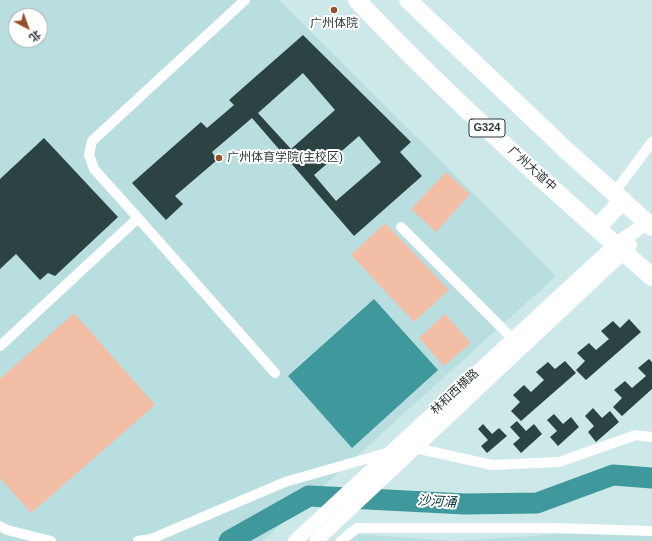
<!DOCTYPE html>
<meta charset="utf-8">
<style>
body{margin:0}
#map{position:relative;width:652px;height:541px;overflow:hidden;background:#cde8e8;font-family:Helvetica,"Noto Sans SC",sans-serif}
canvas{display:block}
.north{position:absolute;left:8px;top:8px;width:40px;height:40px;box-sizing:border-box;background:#fff;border:1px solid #abafaf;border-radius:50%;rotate:139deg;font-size:11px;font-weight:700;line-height:16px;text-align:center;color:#2d3838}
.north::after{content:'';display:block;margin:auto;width:14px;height:18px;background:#974f2a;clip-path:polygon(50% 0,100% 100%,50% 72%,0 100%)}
</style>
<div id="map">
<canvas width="652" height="541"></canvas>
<div class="north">北</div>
</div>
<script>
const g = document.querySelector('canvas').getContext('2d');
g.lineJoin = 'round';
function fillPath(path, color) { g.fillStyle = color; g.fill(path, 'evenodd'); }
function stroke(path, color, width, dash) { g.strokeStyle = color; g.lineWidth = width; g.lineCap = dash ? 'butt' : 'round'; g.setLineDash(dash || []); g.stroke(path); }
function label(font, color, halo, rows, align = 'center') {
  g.font = font + ' Helvetica,"Noto Sans SC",sans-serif'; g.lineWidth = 4; g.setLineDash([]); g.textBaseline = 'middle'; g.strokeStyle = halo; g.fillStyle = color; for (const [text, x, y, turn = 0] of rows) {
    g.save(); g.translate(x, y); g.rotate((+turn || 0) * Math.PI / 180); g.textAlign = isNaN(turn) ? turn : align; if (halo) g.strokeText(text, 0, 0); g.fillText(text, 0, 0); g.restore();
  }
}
const built = new Path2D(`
 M 0,0 L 279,0 L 556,276 L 263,541 L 0,541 ZM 16,16 L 40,16 L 40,40 L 16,40 Z
 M 605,531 L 652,535 L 652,541 L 455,541 Z
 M 355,534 L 453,541 L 347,541 Z`);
const green = new Path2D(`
 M 446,172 L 470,194 L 436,232 L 411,209 Z
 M 385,223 L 449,290 L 414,322 L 351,255 Z
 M 74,313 L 155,405 L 31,513 L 0,478 L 0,379 Z
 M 445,314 L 471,343 L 444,366 L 419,338 Z`);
const water = new Path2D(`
 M 374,299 L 438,370 L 352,448 L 288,376 Z`);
const river = new Path2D(`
 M 229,541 L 309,496 L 465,504 L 537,503 L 613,475 L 652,478`);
const building = new Path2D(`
 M 303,35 L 411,142 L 400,152 L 422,176 L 354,236 L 252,118 L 212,152 L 217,160 L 175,196 L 183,204 L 166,220 L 132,183 L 201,122 L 207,128 L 234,105 L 229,100 ZM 303,73 L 335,110 L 291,149 L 258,113 ZM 359,136 L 381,162 L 336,201 L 314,175 Z
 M 44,138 L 118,217 L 55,276 L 48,273 L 40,280 L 16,254 L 0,269 L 0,179 Z
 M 629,319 L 641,332 L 586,380 L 576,370 L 585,361 L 577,353 L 589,343 L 596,350 L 609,339 L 601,331 L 613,321 L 620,328 Z
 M 649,359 L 652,362 L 652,389 L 622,416 L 613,407 L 622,398 L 614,390 L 625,381 L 632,388 L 646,376 L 638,368 Z
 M 565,361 L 576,373 L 521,421 L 511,411 L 520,402 L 513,395 L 524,385 L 531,392 L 544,380 L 536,372 L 548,362 L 555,369 Z
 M 593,408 L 602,418 L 610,411 L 619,422 L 596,442 L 588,432 L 594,426 L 585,416 Z
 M 554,414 L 563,424 L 571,417 L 579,427 L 558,446 L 550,437 L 557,431 L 547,420 Z
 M 517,421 L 526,431 L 534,424 L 542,434 L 521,453 L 513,444 L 520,438 L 510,427 Z
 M 483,424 L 492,434 L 499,428 L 507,436 L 487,453 L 481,446 L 488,440 L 478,429 Z`);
const street = new Path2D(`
 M 614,193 L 652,142
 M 138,218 L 275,373
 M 401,227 L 513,339
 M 0,346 L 138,218 L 94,169 L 89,155 L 92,141 L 245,0
 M 415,448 L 492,465 L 559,462 L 636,435 L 652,437
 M 0,526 L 7,530 L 51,541
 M 138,541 L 151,539 L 285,482 L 390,452
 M 341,541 L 357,528 L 555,528 L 652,531`);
const secondary = new Path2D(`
 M 295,541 L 592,266 L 616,244 L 647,223
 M 316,541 L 593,281 L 624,252 L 630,245`);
const highway = new Path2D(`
 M 357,0 C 449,98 551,188 652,277
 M 408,0 L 566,150 L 652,227
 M 597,228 L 623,200`);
const markers = [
 [334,10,4,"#974f2a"],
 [219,158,4,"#974f2a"]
];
const shields = [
 [487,128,36]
];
const shieldNames = [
 ["G324",487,128]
];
const poiNames = [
 ["广州体院",334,24],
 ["广州体育学院(主校区)",227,158,"left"]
];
const streetNames = [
 ["广州大道中",532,169,42],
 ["林和西横路",455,392,-43]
];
const waterNames = [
 ["沙河涌",437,502,3]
];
fillPath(built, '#b9dedf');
fillPath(green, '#f3bea6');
fillPath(water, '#3f989b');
stroke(river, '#3f989b', 21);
fillPath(building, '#2c4343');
stroke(street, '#fff', 10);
stroke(secondary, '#fff', 14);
stroke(highway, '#fff', 18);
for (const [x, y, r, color] of markers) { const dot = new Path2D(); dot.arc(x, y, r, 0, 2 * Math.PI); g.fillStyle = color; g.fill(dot); stroke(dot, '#fff', 1.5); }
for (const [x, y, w] of shields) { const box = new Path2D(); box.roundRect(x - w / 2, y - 9, w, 18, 3); g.fillStyle = '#fff'; g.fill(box); stroke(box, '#2d3838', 1); }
label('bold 11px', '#2d3838', null, shieldNames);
label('12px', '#2d3838', '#fff', poiNames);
label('12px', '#2d3838', '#fff', streetNames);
label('italic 13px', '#033031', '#fff', waterNames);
</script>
